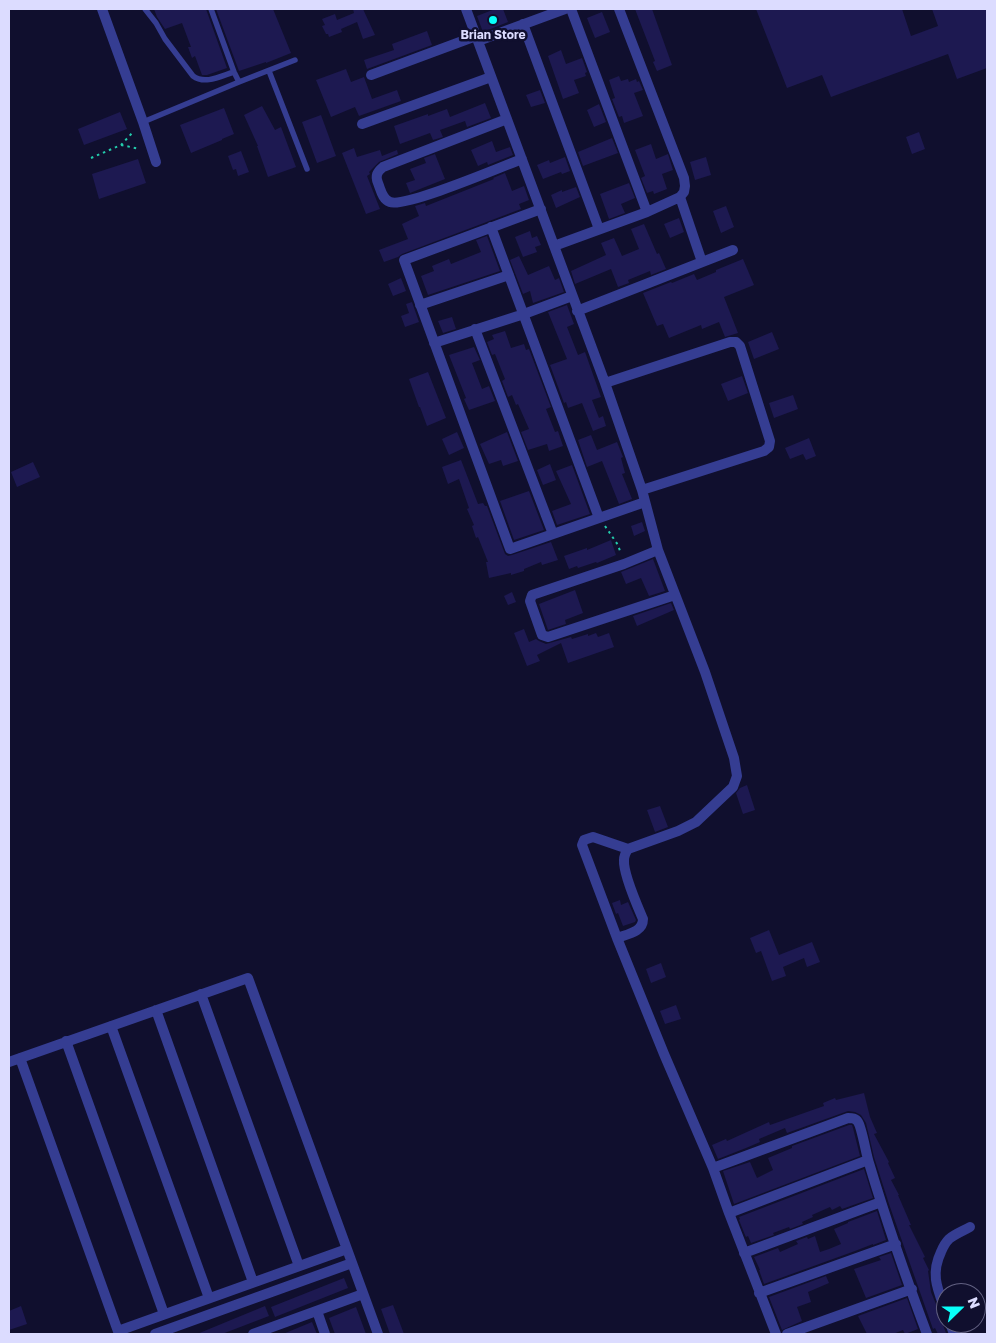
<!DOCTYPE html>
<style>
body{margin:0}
#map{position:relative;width:996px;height:1343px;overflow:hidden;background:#100f2e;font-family:"Golos Text",sans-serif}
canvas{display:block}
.frame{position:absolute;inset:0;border:10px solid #dcdcff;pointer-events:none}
.north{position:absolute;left:936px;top:1283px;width:50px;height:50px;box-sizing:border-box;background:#100f2e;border:1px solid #626182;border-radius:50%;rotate:68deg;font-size:14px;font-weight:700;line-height:20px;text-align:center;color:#dcdcff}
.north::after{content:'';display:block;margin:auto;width:18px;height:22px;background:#08fff9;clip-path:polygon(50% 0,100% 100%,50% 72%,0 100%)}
</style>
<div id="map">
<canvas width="996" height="1343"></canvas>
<div class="frame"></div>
<div class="north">N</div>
</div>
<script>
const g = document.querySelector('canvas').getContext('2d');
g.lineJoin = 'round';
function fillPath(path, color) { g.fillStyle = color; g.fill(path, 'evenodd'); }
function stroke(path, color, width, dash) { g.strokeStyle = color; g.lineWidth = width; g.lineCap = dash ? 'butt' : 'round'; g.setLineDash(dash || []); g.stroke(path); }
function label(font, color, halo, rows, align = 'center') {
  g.font = font + ' "Golos Text",sans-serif'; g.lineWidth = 5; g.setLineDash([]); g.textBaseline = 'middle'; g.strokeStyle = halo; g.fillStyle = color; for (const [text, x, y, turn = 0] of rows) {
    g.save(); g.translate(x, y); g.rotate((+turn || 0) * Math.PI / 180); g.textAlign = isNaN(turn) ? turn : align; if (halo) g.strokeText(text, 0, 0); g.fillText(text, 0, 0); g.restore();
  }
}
const building = new Path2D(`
 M 154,9 L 206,9 L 227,68 L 207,75 L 202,75 L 195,56 L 192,58 L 188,47 L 191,47 L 182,23 L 165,29 L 157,17 Z
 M 216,9 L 273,9 L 291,53 L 266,63 L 266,62 L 239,71 Z
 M 353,9 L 363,9 L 375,35 L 363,39 L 357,22 L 341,29 L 342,32 L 329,37 L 328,34 L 326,34 L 322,26 L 325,25 L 322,19 L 335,14 L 337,20 L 354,13 Z
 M 495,9 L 503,9 L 508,22 L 483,32 L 477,16 Z
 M 635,9 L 652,9 L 672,65 L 657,71 L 653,62 L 655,61 Z
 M 756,9 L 902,9 L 911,36 L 938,26 L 932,9 L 987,9 L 987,68 L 957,79 L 948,54 L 831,97 L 822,75 L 787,88 Z
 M 602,12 L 610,32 L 595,38 L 587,18 Z
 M 427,31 L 432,45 L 367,69 L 364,60 L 394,50 L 392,44 Z
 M 561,50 L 566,64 L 582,58 L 587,72 L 585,73 L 586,76 L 574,80 L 579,93 L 563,99 L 548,56 Z
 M 346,69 L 351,82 L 364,77 L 372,99 L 397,90 L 401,101 L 359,116 L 355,107 L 331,117 L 316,80 Z
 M 619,76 L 621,81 L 628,79 L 629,82 L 636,79 L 637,82 L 639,81 L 643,90 L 634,93 L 643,116 L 624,123 L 622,116 L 619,117 L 612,99 L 615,98 L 609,80 Z
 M 540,90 L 545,103 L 531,107 L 526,95 Z
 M 485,103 L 491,118 L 467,127 L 465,121 L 440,130 L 443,137 L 433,140 L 430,133 L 400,144 L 394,126 L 428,114 L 428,116 L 447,109 L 450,117 Z
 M 599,104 L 606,122 L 594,127 L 587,110 Z
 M 262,106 L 275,130 L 281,127 L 296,167 L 268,177 L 257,146 L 258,146 L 244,115 Z
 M 224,108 L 234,134 L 222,139 L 222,140 L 191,153 L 180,125 Z
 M 120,112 L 127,129 L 84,145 L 78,129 Z
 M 321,115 L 336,156 L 317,163 L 302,122 Z
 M 919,132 L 925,149 L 912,154 L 906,137 Z
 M 612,138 L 618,153 L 583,166 L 578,152 Z
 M 492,141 L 496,152 L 510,147 L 513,155 L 488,165 L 487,162 L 478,166 L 471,150 Z
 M 651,144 L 656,159 L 668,154 L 673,170 L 662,174 L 667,189 L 654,194 L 653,191 L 647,193 L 641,178 L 645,176 L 635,150 Z
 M 354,148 L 357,157 L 380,150 L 382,156 L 397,150 L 398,154 L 379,162 L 369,172 L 370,174 L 367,176 L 380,209 L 366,214 L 342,153 Z
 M 241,151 L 249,172 L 238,176 L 236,169 L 233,170 L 228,156 Z
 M 435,154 L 445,179 L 410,193 L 406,183 L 415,180 L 410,169 L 426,163 L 424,158 Z
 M 565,157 L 570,171 L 562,174 L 561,172 L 543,179 L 537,165 L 549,160 L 550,163 Z
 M 706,157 L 711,175 L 695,180 L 690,162 Z
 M 138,159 L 146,183 L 99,199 L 92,174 Z
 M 505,173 L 512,191 L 524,186 L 529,200 L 519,204 L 521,209 L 402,254 L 398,257 L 384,262 L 379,250 L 408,239 L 402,224 L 419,216 L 415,206 L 425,203 L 426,206 L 494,179 L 493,178 Z
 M 629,183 L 635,198 L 621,204 L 625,213 L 609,219 L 600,194 Z
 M 576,187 L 580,197 L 556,208 L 551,195 L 562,190 L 562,192 Z
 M 726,206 L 734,227 L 721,233 L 713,211 Z
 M 679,218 L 684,232 L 670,238 L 664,224 Z
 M 644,224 L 657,254 L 659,253 L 666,269 L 651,275 L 650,271 L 628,280 L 629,283 L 618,287 L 611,269 L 575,284 L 571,271 L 606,255 L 601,243 L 614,238 L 622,256 L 639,249 L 631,229 Z
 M 530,231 L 532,238 L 537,236 L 541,245 L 535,247 L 537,252 L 523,257 L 515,237 Z
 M 487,236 L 500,271 L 428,295 L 421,276 L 434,271 L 432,266 L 449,259 L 451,264 L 481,252 L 476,240 Z
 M 519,256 L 528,275 L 549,266 L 555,280 L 559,278 L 564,292 L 533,303 L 530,291 L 523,294 L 510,260 Z
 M 743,259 L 754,285 L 724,297 L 738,333 L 725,337 L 719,322 L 702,329 L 701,325 L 669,338 L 663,324 L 657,326 L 643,293 L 671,282 L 672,283 L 694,274 L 697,280 L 716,272 L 716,270 Z
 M 401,278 L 406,291 L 393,296 L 388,284 Z
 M 412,302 L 419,322 L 405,327 L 401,316 L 409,313 L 406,304 Z
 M 567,305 L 574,324 L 567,327 L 578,355 L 585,352 L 601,397 L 592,400 L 599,418 L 603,416 L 606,426 L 593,431 L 582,403 L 568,408 L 566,402 L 564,403 L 550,365 L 567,359 L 548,312 Z
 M 452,317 L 456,329 L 443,333 L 438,321 Z
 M 505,331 L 511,348 L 524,344 L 526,350 L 529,349 L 551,407 L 546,409 L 555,432 L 558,431 L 563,446 L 549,451 L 547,444 L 528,450 L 521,432 L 529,429 L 518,404 L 516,405 L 512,395 L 508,397 L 502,381 L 505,379 L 495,354 L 492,355 L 487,342 L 494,339 L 492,335 Z
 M 772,332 L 779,349 L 754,359 L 748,342 Z
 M 474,347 L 480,360 L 472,363 L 482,389 L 489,386 L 495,401 L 469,410 L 464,399 L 466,398 L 449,355 Z
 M 428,372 L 446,418 L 427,426 L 420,407 L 419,407 L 409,379 Z
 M 742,376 L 748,393 L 728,401 L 721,384 Z
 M 793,395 L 798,409 L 774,418 L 769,403 Z
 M 457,432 L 464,448 L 449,455 L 442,439 Z
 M 507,432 L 518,461 L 503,466 L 501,460 L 489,464 L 480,444 Z
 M 591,435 L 597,450 L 617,442 L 623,457 L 621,458 L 625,473 L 622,474 L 632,499 L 619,504 L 602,461 L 587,467 L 578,440 Z
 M 809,438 L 816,456 L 806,460 L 803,454 L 790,459 L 785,448 Z
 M 461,460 L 478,504 L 483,503 L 485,506 L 487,506 L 505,554 L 508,556 L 512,555 L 551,542 L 558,560 L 542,565 L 541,562 L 524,569 L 524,571 L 511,575 L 511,573 L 489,578 L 486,562 L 488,562 L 478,537 L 476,538 L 472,526 L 474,525 L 467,509 L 469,508 L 459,479 L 448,484 L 442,467 Z
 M 33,462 L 40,477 L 17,487 L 11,472 Z
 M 550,464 L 556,480 L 543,485 L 537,470 Z
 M 572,465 L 590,514 L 557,525 L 552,511 L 571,504 L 556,471 Z
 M 529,491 L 544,530 L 514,540 L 500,501 Z
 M 642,522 L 645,531 L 634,536 L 631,526 Z
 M 611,540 L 616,555 L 597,563 L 596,562 L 578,568 L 577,566 L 569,569 L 564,556 L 587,548 L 587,550 Z
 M 653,559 L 665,591 L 649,596 L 641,578 L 626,584 L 621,572 Z
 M 575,590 L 583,613 L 565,620 L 566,624 L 548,630 L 539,604 Z
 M 512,592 L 516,602 L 508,605 L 504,596 Z
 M 671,603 L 674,610 L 637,626 L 633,616 Z
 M 524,629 L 529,642 L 536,639 L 539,641 L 546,644 L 571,637 L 572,639 L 588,634 L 588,636 L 596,633 L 598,637 L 609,633 L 614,647 L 568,663 L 561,643 L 537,655 L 540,661 L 527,666 L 514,633 Z
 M 747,785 L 755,810 L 743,814 L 736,793 L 740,788 Z
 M 660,806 L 668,827 L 655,832 L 647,810 Z
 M 620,900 L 621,905 L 628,902 L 636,920 L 635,922 L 623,926 L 618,913 L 616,914 L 612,903 Z
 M 769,930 L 779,955 L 812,942 L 820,962 L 807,967 L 804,958 L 783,967 L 786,976 L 772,981 L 761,951 L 756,953 L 750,938 Z
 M 661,963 L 666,977 L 651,983 L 646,969 Z
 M 676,1005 L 681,1019 L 665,1024 L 660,1011 Z
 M 864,1093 L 870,1117 L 877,1133 L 874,1134 L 889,1162 L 888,1163 L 895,1178 L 891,1180 L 899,1195 L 898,1195 L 911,1225 L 909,1225 L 925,1257 L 923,1258 L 929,1270 L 928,1271 L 931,1292 L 940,1314 L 944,1320 L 943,1325 L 946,1333 L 945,1334 L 938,1334 L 935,1328 L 933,1329 L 889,1204 L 874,1157 L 866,1123 L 861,1115 L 855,1112 L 848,1111 L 787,1133 L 785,1128 L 759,1139 L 760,1142 L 746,1148 L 718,1159 L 712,1145 L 726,1139 L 727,1141 L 769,1122 L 770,1125 L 824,1106 L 823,1103 L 835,1098 L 836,1100 Z
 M 849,1125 L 852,1125 L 853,1128 L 860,1156 L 734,1204 L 723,1171 L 750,1162 L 757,1178 L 773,1170 L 768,1158 L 792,1148 L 792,1146 Z
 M 864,1169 L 873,1198 L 842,1209 L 840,1206 L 832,1210 L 830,1207 L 812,1215 L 813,1217 L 802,1222 L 803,1224 L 790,1229 L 789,1227 L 773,1233 L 774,1235 L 751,1243 L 748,1236 L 746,1237 L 745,1235 L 739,1220 L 740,1219 L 739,1217 Z
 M 877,1211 L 886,1240 L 873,1245 L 873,1244 L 855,1251 L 764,1284 L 759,1270 L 760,1270 L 754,1257 L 778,1248 L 780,1252 L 798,1244 L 796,1241 L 807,1237 L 808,1239 L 815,1236 L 820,1252 L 829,1249 L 841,1244 L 834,1229 L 848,1223 L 848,1222 Z
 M 891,1253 L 902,1285 L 866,1298 L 854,1269 L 881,1260 L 879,1257 Z
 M 826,1276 L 829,1283 L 808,1292 L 811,1302 L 797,1307 L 802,1321 L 782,1330 L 769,1297 Z
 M 344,1278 L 348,1288 L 275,1317 L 271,1307 Z
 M 907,1298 L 918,1329 L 905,1334 L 903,1330 L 893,1334 L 867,1334 L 858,1316 Z
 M 393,1305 L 404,1334 L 390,1334 L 381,1309 Z
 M 21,1306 L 27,1324 L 9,1330 L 9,1311 Z
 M 265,1306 L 269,1316 L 222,1334 L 197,1334 Z
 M 356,1307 L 366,1334 L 335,1334 L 329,1318 Z
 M 312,1322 L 317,1334 L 283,1334 Z`);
const path = new Path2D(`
 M 121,145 L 140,149
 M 91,158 L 121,145 L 134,131
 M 605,526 L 618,545 L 621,554`);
const service = new Path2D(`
 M 145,9 L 156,23 L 165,39 L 193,76 C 205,85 221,76 234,72
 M 211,9 L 234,72 L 239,82
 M 269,71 L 307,169
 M 143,122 L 239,82 L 295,60`);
const minor = new Path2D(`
 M 102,9 L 143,122 L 156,162
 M 466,9 L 605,383 L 642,490 L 658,550 L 705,672 L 734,758 L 737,776 L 733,787 L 696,822 L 678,831 L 628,849 C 626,852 624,856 624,860 C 623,874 637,905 643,919 C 643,932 628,934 617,938
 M 571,9 L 647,212
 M 523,24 L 599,229
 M 478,41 L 565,9
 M 371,75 L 476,36
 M 507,119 L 383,167 C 377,172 375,176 378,183 C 381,190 382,199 390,202 C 405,208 501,167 522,159
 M 362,124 L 491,77
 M 680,197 L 702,262
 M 541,209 L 404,260 L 510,549 L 645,502
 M 491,227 L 599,518
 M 554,246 L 647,212 L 680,197 L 684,192 L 685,186 L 684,178 L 619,9
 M 420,305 L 509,275
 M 577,311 L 733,250
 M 475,329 L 553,534
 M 434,343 L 524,314 L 572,296
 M 605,383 L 730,342 L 736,342 L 740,346 L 770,441 L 769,447 L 764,451 L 642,490
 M 658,550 L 624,564 L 532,595 L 530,601 L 542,635 L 548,637 L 675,595
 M 628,849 L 593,837 L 584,840 L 582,845 L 617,938 L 664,1054 L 713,1168 L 729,1213 L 776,1334
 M 201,994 L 299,1266
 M 156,1010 L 253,1282
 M 111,1026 L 209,1298
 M 66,1041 L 164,1314
 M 20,1058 L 119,1334
 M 9,1062 L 248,978 L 378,1334
 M 713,1168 L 848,1118 C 852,1118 856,1118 858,1122 C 862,1128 866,1154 869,1163 C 886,1220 906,1278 927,1334
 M 729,1213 L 868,1160
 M 744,1253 L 881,1202
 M 759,1293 L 896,1244
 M 317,1311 L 325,1334
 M 946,1312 C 938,1290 930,1275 941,1252 C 943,1247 945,1243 949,1239 C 955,1234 963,1231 970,1227
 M 950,1323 L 954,1334
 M 118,1331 L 347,1249
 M 155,1334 L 352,1263
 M 253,1334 L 363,1294
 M 787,1334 L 912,1289`);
const markers = [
 [493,20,5,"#08fff9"]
];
const poiNames = [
 ["Brian Store",493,35]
];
fillPath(building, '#1d1951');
stroke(path, '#23ccac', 2, [2.5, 4]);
stroke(service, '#353d92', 5.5);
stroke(minor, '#353d92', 10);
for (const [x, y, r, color] of markers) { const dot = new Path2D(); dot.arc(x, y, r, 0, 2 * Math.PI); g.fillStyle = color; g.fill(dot); stroke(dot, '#100f2e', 2); }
label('bold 12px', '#dcdcff', '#100f2e', poiNames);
</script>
